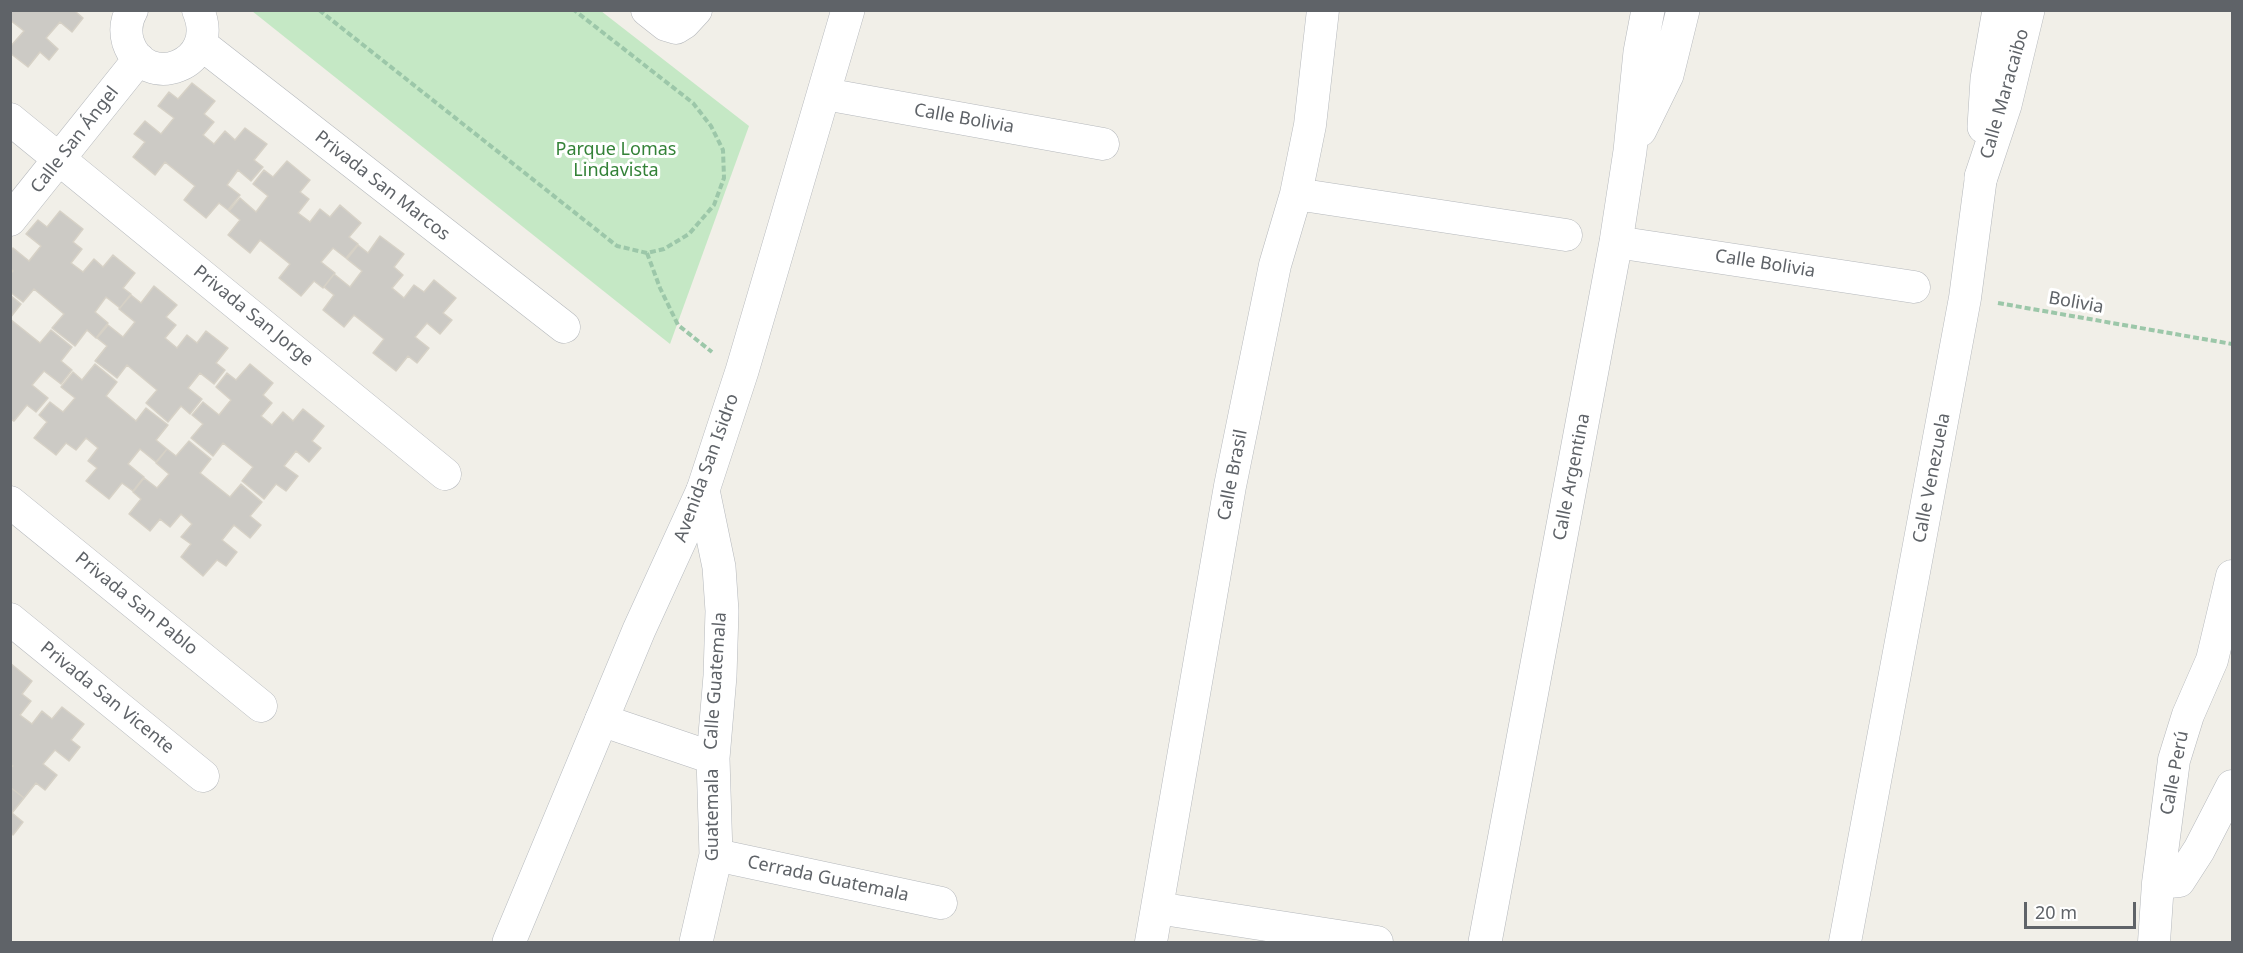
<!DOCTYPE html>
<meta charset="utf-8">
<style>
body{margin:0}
#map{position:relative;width:2243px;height:953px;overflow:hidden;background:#f1efe8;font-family:"Noto Sans",sans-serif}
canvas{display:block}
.frame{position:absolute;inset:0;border:12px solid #5f6368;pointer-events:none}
.scale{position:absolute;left:2024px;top:902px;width:112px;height:27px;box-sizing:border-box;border:3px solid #5f6368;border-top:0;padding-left:8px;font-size:18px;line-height:21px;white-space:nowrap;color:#5f6368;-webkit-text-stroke:4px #fff;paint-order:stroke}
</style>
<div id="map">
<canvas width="2243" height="953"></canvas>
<div class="frame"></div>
<div class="scale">20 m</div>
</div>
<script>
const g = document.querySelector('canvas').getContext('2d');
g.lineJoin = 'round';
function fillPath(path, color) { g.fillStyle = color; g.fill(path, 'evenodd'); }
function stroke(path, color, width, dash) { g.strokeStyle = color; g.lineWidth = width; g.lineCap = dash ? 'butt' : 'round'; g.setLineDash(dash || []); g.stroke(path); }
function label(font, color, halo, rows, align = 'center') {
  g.font = font + ' "Noto Sans",sans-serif'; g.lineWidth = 6; g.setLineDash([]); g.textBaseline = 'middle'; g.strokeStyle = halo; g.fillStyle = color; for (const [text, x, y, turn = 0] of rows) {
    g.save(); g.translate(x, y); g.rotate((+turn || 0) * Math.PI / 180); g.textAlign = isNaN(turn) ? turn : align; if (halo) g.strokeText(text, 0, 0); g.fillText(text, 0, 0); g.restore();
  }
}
const green = new Path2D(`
 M 252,11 L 601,11 L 749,126 L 670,344 Z`);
const building = new Path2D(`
 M 10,10 L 77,10 L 76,12 L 83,18 L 72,32 L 60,22 L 46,38 L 58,49 L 49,60 L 40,52 L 28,67 L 10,53 L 10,47 L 24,31 L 10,20 Z
 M 192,83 L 215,101 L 204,114 L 214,122 L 203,135 L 214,144 L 225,131 L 235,140 L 245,128 L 267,144 L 254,160 L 263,167 L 251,181 L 238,170 L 227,185 L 240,195 L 228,210 L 219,203 L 206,218 L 184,200 L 195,186 L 165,162 L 155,175 L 133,157 L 145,142 L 134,134 L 145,121 L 161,134 L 174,118 L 158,106 L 169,92 L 178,99 Z
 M 287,161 L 310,180 L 300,192 L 309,199 L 298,213 L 310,222 L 320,209 L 330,217 L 340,205 L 361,223 L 349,237 L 358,244 L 346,258 L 333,248 L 321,262 L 335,273 L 323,288 L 314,281 L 301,296 L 279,278 L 290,264 L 260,240 L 250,253 L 228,235 L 240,220 L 229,211 L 240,198 L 256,212 L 268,196 L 253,184 L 264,170 L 273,177 Z
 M 60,211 L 83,229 L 73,242 L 82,249 L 71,263 L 83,272 L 94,259 L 103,267 L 113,255 L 135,273 L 123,288 L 131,294 L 120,308 L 106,297 L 95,312 L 108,323 L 96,338 L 87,330 L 75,346 L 52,328 L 64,314 L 34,289 L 23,302 L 10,292 L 10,274 L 13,271 L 10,268 L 10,251 L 13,248 L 29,261 L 41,246 L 26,234 L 38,220 L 47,227 Z
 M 380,236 L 404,254 L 394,267 L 403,275 L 392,288 L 404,298 L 414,285 L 424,292 L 434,280 L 456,298 L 443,313 L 452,320 L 440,334 L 427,323 L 415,337 L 429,348 L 417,363 L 408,356 L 396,371 L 373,353 L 384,339 L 354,315 L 344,327 L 323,310 L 334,295 L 324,287 L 334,274 L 350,287 L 362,271 L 347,259 L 358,245 L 368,253 Z
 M 154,286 L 177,305 L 166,317 L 176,325 L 165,338 L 177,348 L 187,335 L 197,343 L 206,331 L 228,348 L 216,363 L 225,370 L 214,384 L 200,373 L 188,388 L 202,399 L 190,414 L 181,406 L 168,422 L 146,403 L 157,390 L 127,365 L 117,378 L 95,361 L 107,346 L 97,338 L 108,325 L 123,337 L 135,322 L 119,309 L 131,295 L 141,303 Z
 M 10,295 L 21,304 L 10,318 Z
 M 10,319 L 40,343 L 51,330 L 72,347 L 61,361 L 72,370 L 61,384 L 44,371 L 32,385 L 48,398 L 36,412 L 27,405 L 14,421 L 10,419 Z
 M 95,364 L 117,382 L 106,396 L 136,421 L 146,408 L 168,425 L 156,440 L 167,449 L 156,462 L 140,449 L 128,464 L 144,477 L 133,491 L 122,483 L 109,499 L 86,481 L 97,468 L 88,461 L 98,448 L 86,438 L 76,450 L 66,443 L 56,455 L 34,438 L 47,422 L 39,415 L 50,402 L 63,412 L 75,398 L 61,387 L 73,372 L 82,380 Z
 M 250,364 L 273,383 L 263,395 L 272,403 L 261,416 L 272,425 L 283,412 L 293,421 L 303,409 L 324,426 L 312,441 L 321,448 L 309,462 L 296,451 L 284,466 L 298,476 L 286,491 L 276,484 L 264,499 L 242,481 L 253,467 L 223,443 L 213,456 L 191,438 L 203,424 L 192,415 L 203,402 L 219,415 L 231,400 L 216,387 L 227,373 L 236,380 Z
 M 189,441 L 211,459 L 200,473 L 230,497 L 241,484 L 262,502 L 250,516 L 261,525 L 250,538 L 234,525 L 222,540 L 237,552 L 226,566 L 217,560 L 203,576 L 181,557 L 191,544 L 181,537 L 192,524 L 181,514 L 170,527 L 160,519 L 150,531 L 129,514 L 141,499 L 133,492 L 144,478 L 157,488 L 169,474 L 156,463 L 167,449 L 176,456 Z
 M 10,663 L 32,681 L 22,694 L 31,701 L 20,715 L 32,724 L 42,711 L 52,719 L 62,707 L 84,724 L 71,740 L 80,747 L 69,761 L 55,750 L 43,764 L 57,775 L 45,790 L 36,783 L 24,798 L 10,787 L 10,768 L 13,766 L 10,764 Z
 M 10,787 L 24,798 L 12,813 L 23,822 L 13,835 L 10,833 Z`);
const path = new Path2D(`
 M 319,10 L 617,246 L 647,253 L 664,249 L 689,234 L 714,205 L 724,178 L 723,150 L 711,126 L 693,103 L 574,10
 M 647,253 L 660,288 L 678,325 L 712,352
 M 1998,303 L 2232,344`);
const minor = new Path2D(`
 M 132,10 C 126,20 125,31 128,42 C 145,93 222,65 198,10
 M 647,10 L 666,25 L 676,28 L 684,23 L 696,10
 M 201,44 L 564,327
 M 825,94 L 1103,144
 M 10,119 L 445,474
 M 1296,194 L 1566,235
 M 10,220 L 139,59
 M 1616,242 L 1914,287
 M 10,502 L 261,706
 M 10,619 L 203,776
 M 601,720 L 713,758
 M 716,855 L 941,903
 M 2158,883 L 2179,881 L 2199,850 L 2232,786
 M 1157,908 L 1377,942
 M 1151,942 L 1230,486 L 1275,265 L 1296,194 L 1310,125 L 1323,10
 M 1845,942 L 1965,298 L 1981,177
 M 2154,942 L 2158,883 L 2174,760 L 2188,715 L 2212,660 L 2232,576`);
const tertiary = new Path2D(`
 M 1984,127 L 1987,79 L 1999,10
 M 1640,130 L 1667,75 L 1683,10
 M 1981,177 L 2005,105 L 2028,10
 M 696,942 L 716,855 L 713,758 L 720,676 L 722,611 L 719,567 L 703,490 L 742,371 L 848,10
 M 1485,942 L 1616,242 L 1630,151 L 1640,52 L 1648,10`);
const secondary = new Path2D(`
 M 509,942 L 639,630 L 703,490`);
const streetNames = [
 ["Calle Maracaibo",2005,94,-74],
 ["Calle Bolivia",964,119,10],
 ["Calle San Ángel",75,140,-52],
 ["Privada San Marcos",382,186,38],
 ["Calle Bolivia",1765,264,9],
 ["Bolivia",2076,303,10],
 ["Privada San Jorge",253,316,39],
 ["Avenida San Isidro",707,468,-70],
 ["Calle Brasil",1233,475,-79],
 ["Calle Argentina",1572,477,-79],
 ["Calle Venezuela",1932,478,-79],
 ["Privada San Pablo",136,604,39],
 ["Calle Guatemala",716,681,-86],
 ["Privada San Vicente",107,698,39],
 ["Calle Perú",2175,773,-79],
 ["Guatemala",713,815,-90],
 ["Cerrada Guatemala",828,879,12]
];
const parkNames = [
 ["Parque Lomas",616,150],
 ["Lindavista",616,171]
];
fillPath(green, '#c5e8c5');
fillPath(building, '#cccac5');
stroke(building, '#d6d1c6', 1.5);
stroke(minor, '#b5b8bc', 33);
stroke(tertiary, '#b5b8bc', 34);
stroke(secondary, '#b6babf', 34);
stroke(path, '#9cc7a9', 4, [6, 3]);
stroke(minor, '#fff', 32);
stroke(tertiary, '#fff', 33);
stroke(secondary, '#fff', 33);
label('18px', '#5f6368', '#fff', streetNames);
label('18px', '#348238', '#fff', parkNames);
</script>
